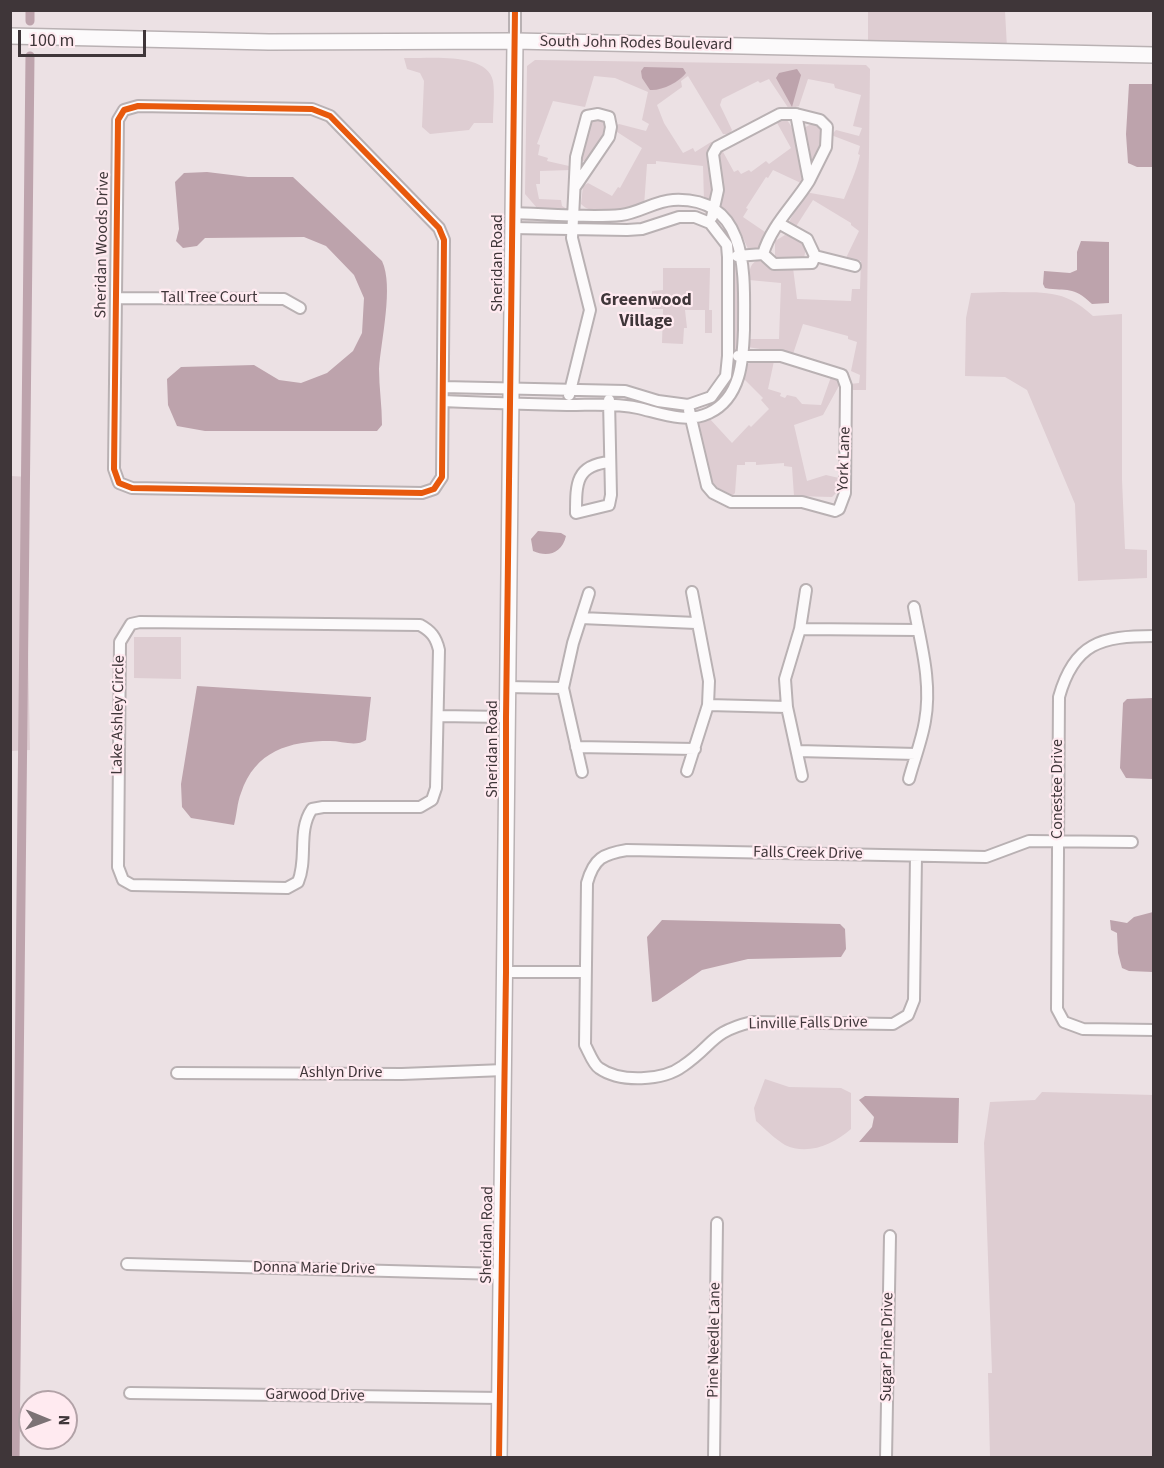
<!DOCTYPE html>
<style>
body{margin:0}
#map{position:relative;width:1164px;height:1468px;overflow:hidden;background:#ece1e4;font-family:"Source Sans 3",sans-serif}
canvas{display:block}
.frame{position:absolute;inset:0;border:12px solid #3f3639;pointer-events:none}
.north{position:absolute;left:18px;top:1390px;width:60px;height:60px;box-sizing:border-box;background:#ffeaf0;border:2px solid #b2a2a7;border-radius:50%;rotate:91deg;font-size:16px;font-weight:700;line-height:24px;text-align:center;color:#3f3639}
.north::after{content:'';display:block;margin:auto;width:21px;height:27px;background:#7c7275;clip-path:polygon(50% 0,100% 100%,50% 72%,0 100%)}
.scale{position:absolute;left:18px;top:30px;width:128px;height:27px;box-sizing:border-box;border:3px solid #3f3639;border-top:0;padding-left:8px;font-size:18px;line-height:21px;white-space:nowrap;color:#3f3639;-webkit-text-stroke:4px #ffeaf0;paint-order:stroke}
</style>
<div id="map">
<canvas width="1164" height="1468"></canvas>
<div class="frame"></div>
<div class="north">N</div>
<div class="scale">100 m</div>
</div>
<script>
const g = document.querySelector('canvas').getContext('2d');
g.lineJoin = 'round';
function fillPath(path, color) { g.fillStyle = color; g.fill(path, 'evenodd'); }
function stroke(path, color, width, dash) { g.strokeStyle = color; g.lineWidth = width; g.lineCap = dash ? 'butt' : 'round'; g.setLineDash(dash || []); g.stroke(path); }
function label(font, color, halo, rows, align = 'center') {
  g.font = font + ' "Source Sans 3",sans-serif'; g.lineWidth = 4.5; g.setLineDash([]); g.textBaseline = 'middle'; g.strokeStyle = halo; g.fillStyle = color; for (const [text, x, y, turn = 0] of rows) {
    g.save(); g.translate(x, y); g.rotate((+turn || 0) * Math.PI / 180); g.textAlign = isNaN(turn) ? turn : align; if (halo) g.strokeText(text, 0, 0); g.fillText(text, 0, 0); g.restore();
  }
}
const green = new Path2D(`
 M 868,11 L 1005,11 L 1007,48 L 868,45 Z
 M 404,58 C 426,59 487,51 493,81 C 495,94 493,110 493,123 L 474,123 L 469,130 L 430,134 L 422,127 L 424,81 L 420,73 L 407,69 Z
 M 535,60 L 866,65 L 870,69 L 866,390 L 850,390 L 850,384 L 859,383 L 860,375 L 851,371 L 857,342 L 848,339 L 848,336 L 803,324 L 793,354 L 747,347 L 748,339 L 779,339 L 781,283 L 749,280 C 748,248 774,262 793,268 L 797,299 L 851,301 L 852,289 L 860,289 L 861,261 L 846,258 L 859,231 L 851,225 L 851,223 L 813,200 L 795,228 L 789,222 L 805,192 L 844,199 C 850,184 856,172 860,155 L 858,154 L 860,146 L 831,135 L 836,130 L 859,136 L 862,128 L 853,126 L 861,95 L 835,88 L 834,84 L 808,79 L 799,106 L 789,109 L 769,79 L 760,83 L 758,81 L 722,99 L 720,105 L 732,130 L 729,134 L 723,134 L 688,76 L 681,81 L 682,87 L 657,105 L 664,123 L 683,153 L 693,148 L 695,152 L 711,142 L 716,143 L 712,201 L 704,201 L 703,166 L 656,161 L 656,164 L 647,164 L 644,206 C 629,209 592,217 581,204 L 583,186 L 588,183 L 612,196 L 618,187 L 620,188 L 642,148 L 614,130 L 615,126 L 619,124 L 646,131 L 649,124 L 642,120 L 648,92 L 615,78 L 594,76 L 585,107 L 553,101 L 537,144 L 540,145 L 538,155 L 548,158 L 547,161 L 569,166 L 571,170 L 540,171 L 540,184 L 536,184 L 539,199 L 561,200 L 562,206 L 567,209 L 537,208 L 525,194 L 527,66 Z
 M 784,118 C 796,124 806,170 803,184 L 773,170 L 768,178 L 766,177 L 746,208 L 748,209 L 743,217 L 768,234 L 763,250 L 749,251 L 739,229 L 721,209 L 723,188 L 718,155 L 722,150 L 734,172 L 738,170 L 741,174 L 749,170 L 751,172 L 766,161 L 769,164 L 791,148 L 776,121 Z
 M 592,119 L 600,119 L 607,127 L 589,160 L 583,161 L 581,160 L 589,122 Z
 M 813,123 L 821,127 C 825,141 820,150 814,162 L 809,159 L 804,128 Z
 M 785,235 L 802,238 L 806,248 L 804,258 L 780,259 L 775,256 L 775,241 Z
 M 737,264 L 740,265 L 741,348 L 735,354 L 733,353 L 733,266 Z
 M 663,268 L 710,268 L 709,310 L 712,310 L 712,333 L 705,333 L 705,310 L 685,310 L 687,328 L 684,328 L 683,344 L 662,343 L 663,309 L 652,309 L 652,291 L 663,290 Z
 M 1004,292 C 1043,293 1063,288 1093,316 L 1122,314 L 1122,480 L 1125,549 L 1147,550 L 1147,578 L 1078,581 L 1075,504 L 1027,390 L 1005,377 L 965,376 L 966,318 L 971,293 Z
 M 754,361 L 774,361 L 768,389 L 781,393 L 780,396 L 785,398 L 787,395 L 796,397 L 802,404 L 821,405 L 831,377 L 841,382 L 823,415 L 794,425 L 807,481 L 826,475 L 839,478 L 838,491 L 832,497 L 794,496 L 792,467 L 784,466 L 784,463 L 756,465 L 756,462 L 745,462 L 745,465 L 737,465 L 735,493 L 732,496 C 704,491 702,448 696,425 L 698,419 L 709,418 L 732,443 L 749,425 L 751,427 L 769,409 L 761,400 L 763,398 L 743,378 L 746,365 Z
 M 11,476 L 29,477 L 26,549 L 30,750 L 11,751 Z
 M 134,637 L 181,637 L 181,679 L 134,678 Z
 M 765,1079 L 789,1087 L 841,1088 L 851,1093 L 851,1129 C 834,1144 808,1156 785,1145 C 775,1139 765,1129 756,1121 L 754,1108 Z
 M 1042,1092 L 1153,1095 L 1153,1457 L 990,1457 L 988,1373 L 992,1373 L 984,1143 L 990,1102 L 1035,1100 Z`);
const water = new Path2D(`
 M 644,67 L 683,68 L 686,73 C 679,82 662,91 650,90 L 642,78 L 641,71 Z
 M 797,69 L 801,75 L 792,107 L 776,78 L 779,73 Z
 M 1129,84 L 1153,84 L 1153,167 L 1137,167 L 1128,163 L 1126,134 Z
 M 207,172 L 248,177 L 293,177 L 382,261 C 394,286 381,340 379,369 C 379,387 382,406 382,425 L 377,431 L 205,431 L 177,426 L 168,405 L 167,379 L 181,367 L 254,365 L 279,380 L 301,383 L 327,373 L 353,351 L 362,333 L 364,298 L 354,275 L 326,246 L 304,237 L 205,238 L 197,246 L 183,248 L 176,241 L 179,229 L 175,182 L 184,173 Z
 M 1081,241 L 1109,242 L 1109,303 L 1092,304 C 1072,285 1068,292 1045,288 L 1043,284 L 1044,271 L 1070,273 L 1077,270 L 1077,252 Z
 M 538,531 L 561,533 L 566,536 C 562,553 548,558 533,551 L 531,539 Z
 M 197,686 L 371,697 L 366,740 C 356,747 342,741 330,741 C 289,741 255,751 241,793 C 237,803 237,814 234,825 L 191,818 L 182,807 L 181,784 Z
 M 1153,698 L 1153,779 L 1126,778 L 1120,768 L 1123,703 L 1127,699 Z
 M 1153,912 L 1153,972 L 1129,971 L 1122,968 L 1118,953 L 1117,933 L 1111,930 L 1110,920 L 1127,923 L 1134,917 Z
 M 662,920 L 840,924 L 845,929 L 846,949 L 841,957 L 748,959 L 702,970 L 657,1001 L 652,1002 L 647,937 Z
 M 865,1096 L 959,1098 L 958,1143 L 859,1142 L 872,1127 L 874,1117 L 859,1100 Z`);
const canal = new Path2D(`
 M 30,21 L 30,10
 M 15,1458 L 30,56`);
const street = new Path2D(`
 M 515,10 L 515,41
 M 138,106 L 312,109 L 330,116 L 439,228 L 444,240 L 442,477 L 434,489 L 422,493 L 132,488 L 119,483 L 114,469 L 118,120 L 124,110 Z
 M 796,114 L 820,120 L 827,127 L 826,147 L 809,181
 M 712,217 L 718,190 L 713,154 L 717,147 L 780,114 L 796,114 L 809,181 C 794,205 771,226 763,254 L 737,256
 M 763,254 L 774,264 L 812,263 L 815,256 L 807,239 L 780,224
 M 815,256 L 855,266
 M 116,298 L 284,299 L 300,308
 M 443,387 L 625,391 L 658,401 L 688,405 L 711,397 L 726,376 L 728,356 L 728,257 L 727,245 L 710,223 L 695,217 L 679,217 L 642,229 L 627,230 L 512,228
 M 569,395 L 590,310 L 572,238 L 576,157 L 587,116 L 598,114 L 609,117 L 611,127 L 609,137 L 575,187
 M 609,400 L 611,495 L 609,505 L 576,513 C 576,483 576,465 610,462
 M 443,401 C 485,403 528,404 570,405 C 592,405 616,403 638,408 C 660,413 686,424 709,413 C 741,398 743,360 744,330 C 744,277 751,196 673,200 C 655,201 639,213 621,215 C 588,218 546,214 512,213
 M 689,410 L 707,486 L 713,493 L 731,502 L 802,502 L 835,511 L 839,509 L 845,493 L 846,386 L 842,375 L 781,356 L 738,356
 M 581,618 L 696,623
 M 140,622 L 420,625 C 431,631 436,637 439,650 L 436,788 L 432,800 L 420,807 L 323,807 L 312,809 C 297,831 308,858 298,882 L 287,888 L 132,885 L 123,880 L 118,867 L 120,642 L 131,624 Z
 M 800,629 L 918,630
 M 1154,636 C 1101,636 1074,643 1059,697 L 1057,1009 L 1064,1022 L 1083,1029 L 1154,1030
 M 506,687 L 563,688
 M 708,705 L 787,707
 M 438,716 L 506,717
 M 576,747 L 695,749
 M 798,751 L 916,754
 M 687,771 L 708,705 L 709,681 L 692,592
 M 582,772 L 563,688 L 573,643 L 589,593
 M 802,776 L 787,707 L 785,679 L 800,629 L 806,590
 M 909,779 C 914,760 922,740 925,721 C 932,682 921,645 914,607
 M 916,856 L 914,1000 L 908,1015 L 893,1024 L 752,1022 C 710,1032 714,1045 683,1066 C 663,1081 620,1083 599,1068 C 593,1064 589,1052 585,1045 L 587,883 C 594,858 603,854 627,850 L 986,857 L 1029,841 L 1132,842
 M 506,972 L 584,972
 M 177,1073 L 402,1074 L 504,1070
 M 127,1264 L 501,1274
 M 130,1393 L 500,1398
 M 714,1458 L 717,1223
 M 886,1458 L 890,1236`);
const secondary = new Path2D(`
 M 10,36 L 269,42 L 515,41 L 1154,55
 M 499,1458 L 515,41`);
const cycleway = new Path2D(`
 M 138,106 L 312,109 L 330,116 L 439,228 L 444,240 L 442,477 L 434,489 L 422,493 L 132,488 L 119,483 L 114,469 L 118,120 L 124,110 Z
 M 499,1458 L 506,972 L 506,717 L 515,10`);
const streetNames = [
 ["South John Rodes Boulevard",636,44,1],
 ["Sheridan Woods Drive",103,245,-89],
 ["Sheridan Road",498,263,-90],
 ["Tall Tree Court",209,298],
 ["York Lane",845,459,-88],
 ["Lake Ashley Circle",119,715,-89],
 ["Sheridan Road",493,749,-90],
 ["Conestee Drive",1058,789,-90],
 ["Falls Creek Drive",808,854,1],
 ["Linville Falls Drive",808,1024,-1],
 ["Ashlyn Drive",341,1073],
 ["Sheridan Road",488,1235,-89],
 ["Donna Marie Drive",314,1269,1],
 ["Pine Needle Lane",715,1340,-89],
 ["Sugar Pine Drive",888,1347,-89],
 ["Garwood Drive",315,1396,1]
];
const neighbourhoodNames = [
 ["Greenwood",646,301],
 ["Village",646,322]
];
fillPath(green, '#decdd2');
fillPath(water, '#bda3ac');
stroke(canal, '#bda3ac', 9);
stroke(street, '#b9b1b3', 14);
stroke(secondary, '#b9b1b3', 18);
stroke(street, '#fcfafb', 10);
stroke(secondary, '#fcfafb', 15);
stroke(cycleway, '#e8590c', 6);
label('16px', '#3f3639', '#ffeaf0', streetNames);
label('bold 18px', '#3f3639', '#ffeaf0', neighbourhoodNames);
</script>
